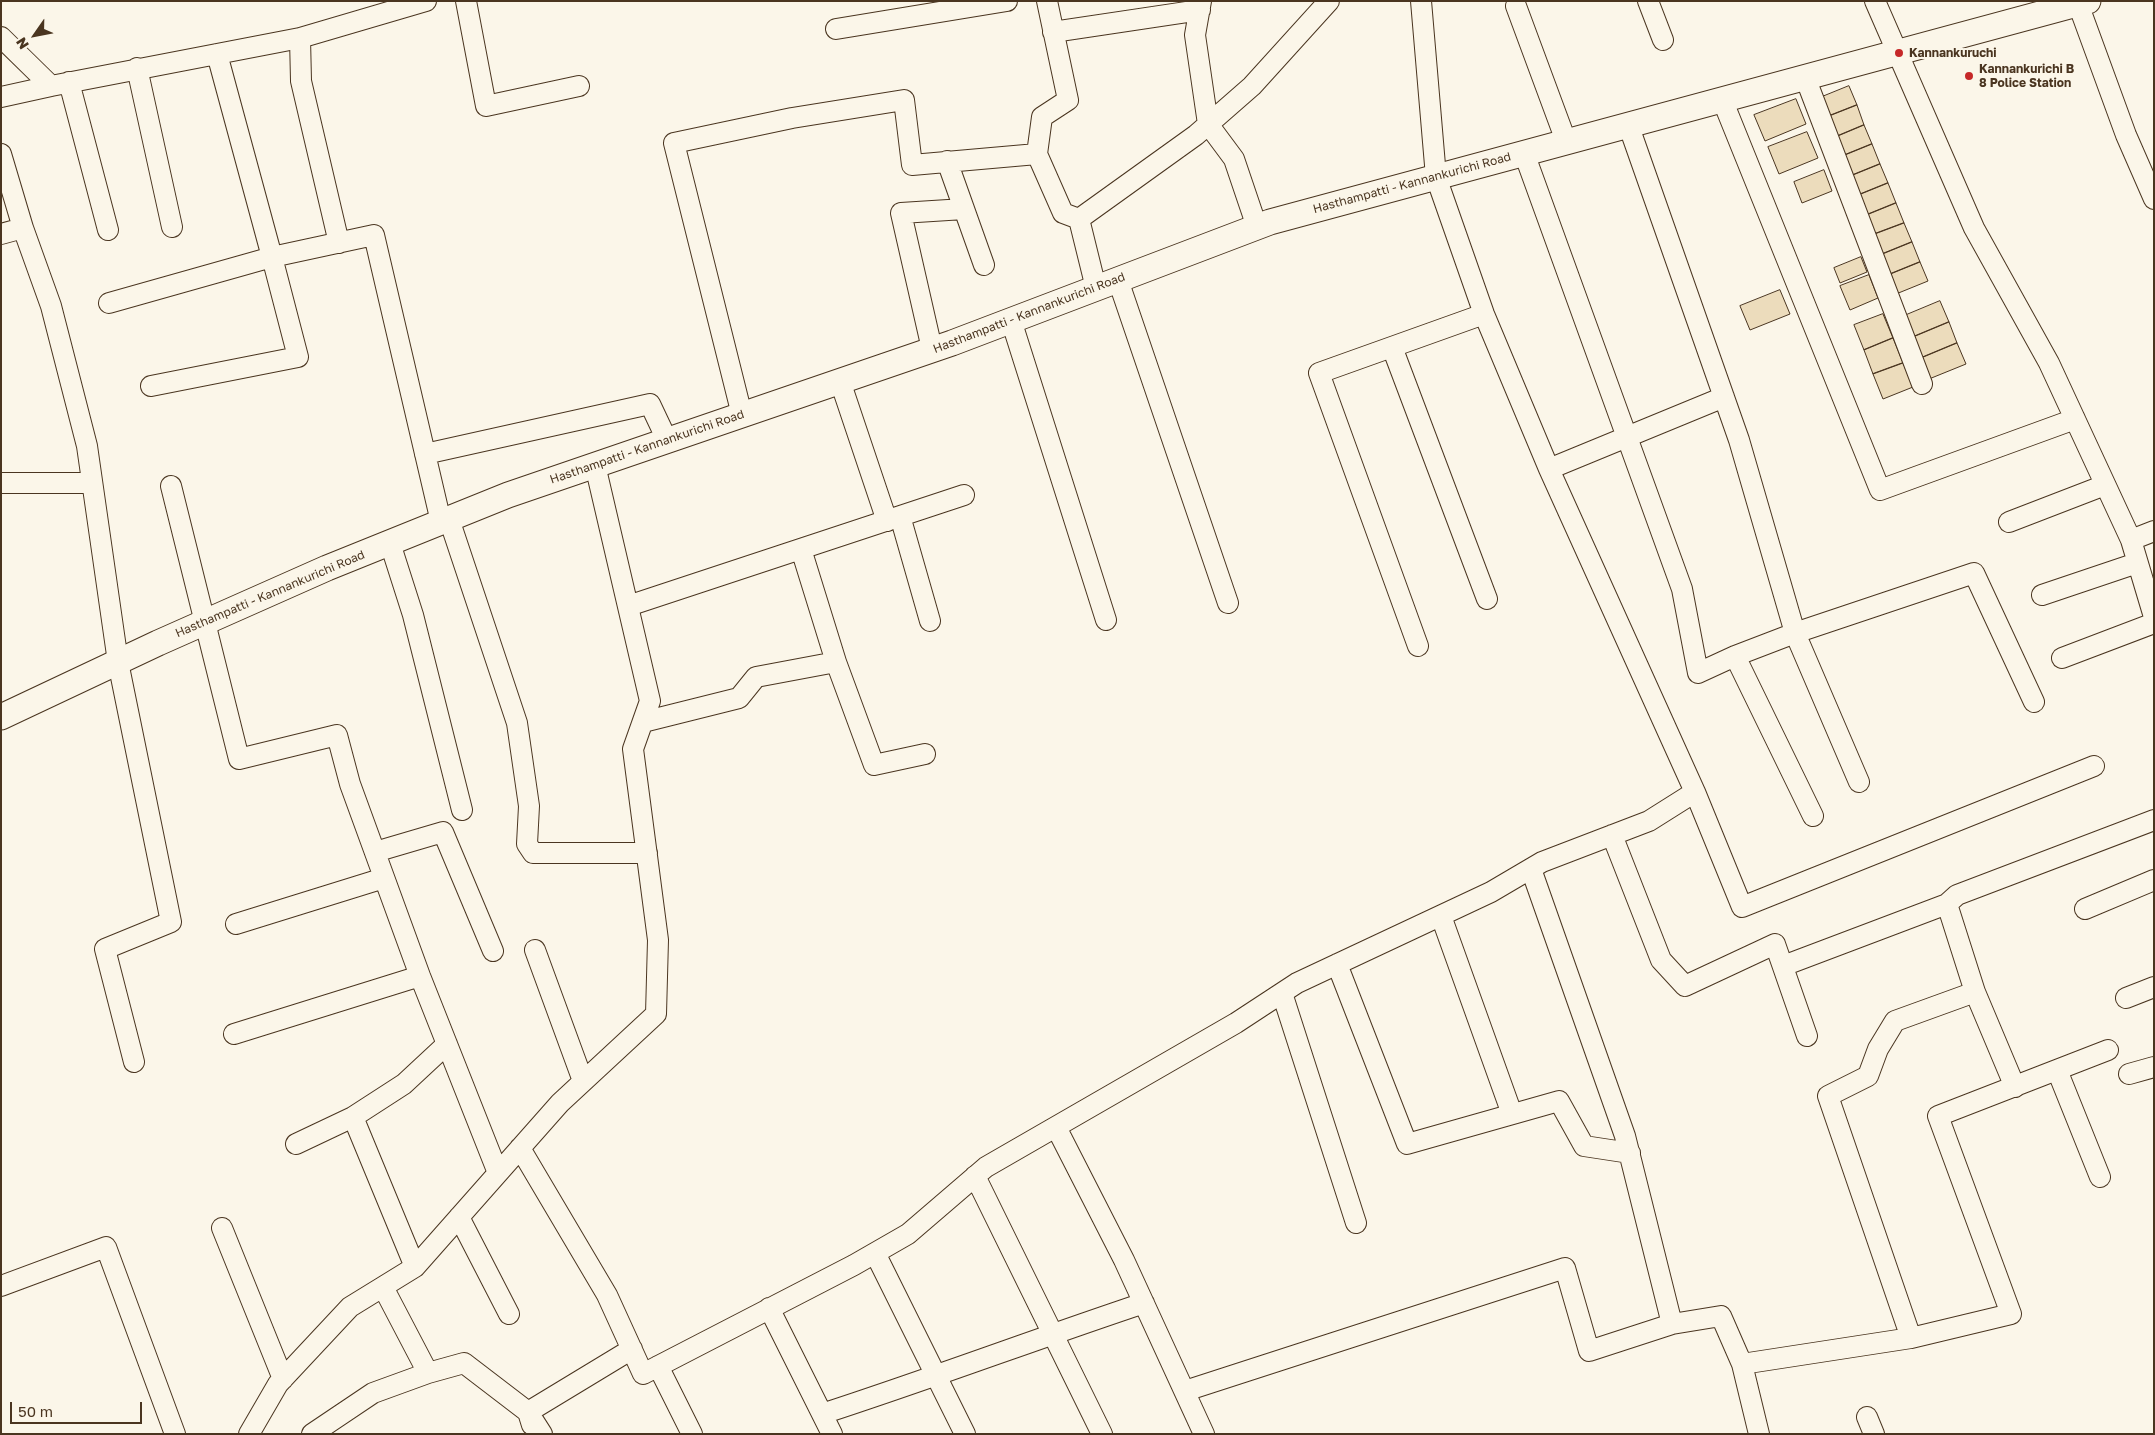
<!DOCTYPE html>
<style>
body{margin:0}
#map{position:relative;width:2155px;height:1435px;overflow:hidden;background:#fbf6e9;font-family:"Golos Text",sans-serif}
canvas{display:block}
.frame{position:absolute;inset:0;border:2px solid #4a3520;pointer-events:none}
.north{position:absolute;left:10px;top:10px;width:50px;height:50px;-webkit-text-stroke:4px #fbf6e9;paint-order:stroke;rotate:237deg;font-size:14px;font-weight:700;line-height:20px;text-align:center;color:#4a3520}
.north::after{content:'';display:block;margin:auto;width:18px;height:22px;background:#4a3520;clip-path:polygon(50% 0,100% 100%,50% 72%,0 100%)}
.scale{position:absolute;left:10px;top:1402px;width:132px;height:22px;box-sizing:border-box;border:2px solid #4a3520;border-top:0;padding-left:6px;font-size:15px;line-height:18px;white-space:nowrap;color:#4a3520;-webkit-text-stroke:4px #fbf6e9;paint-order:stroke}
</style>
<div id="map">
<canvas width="2155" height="1435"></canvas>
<div class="frame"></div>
<div class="north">N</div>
<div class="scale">50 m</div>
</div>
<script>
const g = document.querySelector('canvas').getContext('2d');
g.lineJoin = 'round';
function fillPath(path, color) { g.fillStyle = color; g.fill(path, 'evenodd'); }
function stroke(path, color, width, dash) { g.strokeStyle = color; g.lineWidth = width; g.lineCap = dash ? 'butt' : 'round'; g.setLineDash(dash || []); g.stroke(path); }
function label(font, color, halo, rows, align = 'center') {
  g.font = font + ' "Golos Text",sans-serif'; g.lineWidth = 4; g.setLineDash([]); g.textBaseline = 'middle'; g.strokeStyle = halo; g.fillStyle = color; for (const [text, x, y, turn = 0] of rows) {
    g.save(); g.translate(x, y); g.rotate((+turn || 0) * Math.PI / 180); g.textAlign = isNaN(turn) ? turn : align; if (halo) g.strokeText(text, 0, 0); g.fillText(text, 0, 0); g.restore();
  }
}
const building = new Path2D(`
 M 1849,86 L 1857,105 L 1824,118 L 1817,99 Z
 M 1796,99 L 1806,124 L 1765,141 L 1754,115 Z
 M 1857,105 L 1864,125 L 1833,138 L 1824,118 Z
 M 1864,125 L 1872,144 L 1840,157 L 1833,138 Z
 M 1807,132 L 1818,158 L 1779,174 L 1768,147 Z
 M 1872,144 L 1880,164 L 1848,177 L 1840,157 Z
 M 1880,164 L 1888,183 L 1856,196 L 1848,177 Z
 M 1824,170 L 1832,191 L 1802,203 L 1794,182 Z
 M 1888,183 L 1896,203 L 1864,216 L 1856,196 Z
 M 1896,203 L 1904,223 L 1872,235 L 1864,216 Z
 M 1904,223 L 1912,242 L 1880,255 L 1872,235 Z
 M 1912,242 L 1920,262 L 1888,275 L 1880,255 Z
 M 1861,257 L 1867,272 L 1840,283 L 1834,268 Z
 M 1920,262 L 1928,281 L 1896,294 L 1888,275 Z
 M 1869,275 L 1878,298 L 1850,310 L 1840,286 Z
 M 1780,290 L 1790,314 L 1750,330 L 1740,306 Z
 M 1940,301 L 1949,322 L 1913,337 L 1904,316 Z
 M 1883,314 L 1893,338 L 1864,350 L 1854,325 Z
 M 1949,322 L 1957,343 L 1921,358 L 1913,337 Z
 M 1893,338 L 1903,363 L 1873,374 L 1864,350 Z
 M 1957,343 L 1966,364 L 1929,379 L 1921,358 Z
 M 1903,363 L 1913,387 L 1883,399 L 1873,374 Z`);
const minor = new Path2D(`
 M 466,1 L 486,106 L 579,86
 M 1047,1 L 1068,100 L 1042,117 L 1037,154 L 1063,213 L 1079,219
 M 1201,1 L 1195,35 L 1208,124 L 1234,159 L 1257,227
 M 1421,1 L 1436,177 L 1484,314 L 1549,469 L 1695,792 L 1742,907 L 2094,766
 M 1648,1 L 1663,40
 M 1875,1 L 1974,228 L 2049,363 L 2131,540 L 2154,617
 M 2077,1 L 2126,135 L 2154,199
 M 1516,6 L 1566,141
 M 836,29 L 1007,1
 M 1053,32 L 1200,10
 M 1,37 L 51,86 L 300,38 L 426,1
 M 300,38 L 301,81 L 339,243
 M 137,68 L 172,227
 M 1805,77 L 1922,384
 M 69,82 L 108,230
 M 1,97 L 51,86
 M 1722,99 L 1880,490 L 2075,419
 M 1628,124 L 1739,440 L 1795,633 L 1974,573 L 2034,702
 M 1524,153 L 1682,589 L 1698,673 L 1735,656 L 1795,633 L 1859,782
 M 1,154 L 23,228
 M 947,161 L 984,265
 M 1,234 L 23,228 L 51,306 L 87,446 L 118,662 L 171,922 L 105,949 L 134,1062
 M 1118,280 L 1228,603
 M 1096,288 L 1079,219 L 1196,135 L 1252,86 L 1329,1
 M 109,303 L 272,257 L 217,54
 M 1011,320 L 1106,620
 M 1392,347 L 1487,599
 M 932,349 L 901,213 L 964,209
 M 840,381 L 887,521
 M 151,386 L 298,357 L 272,257 L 374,235 L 441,522
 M 742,415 L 674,143 L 792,118 L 904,100 L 912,165 L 1037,154
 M 425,454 L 650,404 L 667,440
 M 1549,469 L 1724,397
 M 1,483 L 92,483
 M 171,486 L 239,759 L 337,735 L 350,784 L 420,976 L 498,1173
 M 900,516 L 930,621
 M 449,519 L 517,723 L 529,806 L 527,844 L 533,853 L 647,853
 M 2009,522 L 2105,485
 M 2131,540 L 2154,531
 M 390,543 L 413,615 L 462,810
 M 801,549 L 836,662
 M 2042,595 L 2137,563
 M 628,606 L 964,495
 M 1418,646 L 1319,373 L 1484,314
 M 1735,656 L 1813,816
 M 2062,658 L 2154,623
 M 643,722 L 739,698 L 756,677 L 836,662 L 874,765 L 925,754
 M 1612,835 L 1661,960 L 1685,986 L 1775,944 L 1807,1036
 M 375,852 L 443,832 L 493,951
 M 1531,869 L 1625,1136 L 1672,1324 L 1721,1316 L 1742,1364
 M 2085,909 L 2154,880
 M 1441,916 L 1512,1114
 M 236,924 L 384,878
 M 535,950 L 583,1081
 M 1337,964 L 1407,1144 L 1559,1101 L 1584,1146 L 1630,1153
 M 1783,966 L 1947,904
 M 1975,992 L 2015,1087
 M 1282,993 L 1356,1223
 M 2126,998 L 2154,987
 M 234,1034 L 420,976
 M 2057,1070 L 2100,1177
 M 2129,1074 L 2154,1067
 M 353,1117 L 415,1267
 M 1056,1127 L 1124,1260 L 1204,1434
 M 296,1144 L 353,1117 L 404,1084 L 447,1044
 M 520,1148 L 607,1295 L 643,1374 L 854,1265 L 908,1234 L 986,1167 L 1236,1023 L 1297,983 L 1491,892 L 1542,862 L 1649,821 L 1695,792
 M 975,1176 L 1102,1434
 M 459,1217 L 509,1314
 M 222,1228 L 283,1379
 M 875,1253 L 965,1434
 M 1,1286 L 106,1247 L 175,1434
 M 769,1308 L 832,1434
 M 1911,1338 L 2011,1314 L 1938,1116 L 2108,1050
 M 658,1366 L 692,1434
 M 428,1373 L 464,1363 L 528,1412 L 542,1434
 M 1185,1391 L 1565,1268 L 1589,1351 L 1672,1324
 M 822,1414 C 930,1379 1036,1339 1144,1303
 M 1867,1417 L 1874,1434
 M 532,1425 L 528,1412 L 632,1349
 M 249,1434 L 278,1384 L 350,1307 L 415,1267 L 560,1103 L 656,1014 L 658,940 L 633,749 L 650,701 L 595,465
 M 312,1434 L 373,1393 L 428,1373 L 383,1287
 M 1759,1434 L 1742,1364 L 1911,1338 L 1828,1096 L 1868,1076 L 1878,1049 L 1895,1021 L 1975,992 L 1947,904 L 1957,895 L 2154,820`);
const major = new Path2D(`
 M 1,717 L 158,643 L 327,568 L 508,495 L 952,343 L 1270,222 L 2088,1`);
const markers = [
 [1899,53,5,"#c62828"],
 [1969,76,5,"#c62828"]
];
const poiNames = [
 ["Kannankuruchi",1909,53],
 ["Kannankurichi B",1979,69],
 ["8 Police Station",1979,83]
];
const streetNames = [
 ["Hasthampatti - Kannankurichi Road",1412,183,-15],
 ["Hasthampatti - Kannankurichi Road",1029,313,-21],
 ["Hasthampatti - Kannankurichi Road",647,447,-19],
 ["Hasthampatti - Kannankurichi Road",270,594,-23]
];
fillPath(building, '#ecdcbc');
stroke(building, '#4a3520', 1);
stroke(minor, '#4a3520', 22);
stroke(major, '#4a3520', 27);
stroke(minor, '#fbf6e9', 20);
stroke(major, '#fbf6e9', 25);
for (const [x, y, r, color] of markers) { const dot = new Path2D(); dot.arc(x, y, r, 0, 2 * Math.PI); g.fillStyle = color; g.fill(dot); stroke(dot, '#fbf6e9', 2); }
label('bold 12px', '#4a3520', '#fbf6e9', poiNames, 'left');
label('12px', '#4a3520', '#fbf6e9', streetNames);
</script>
